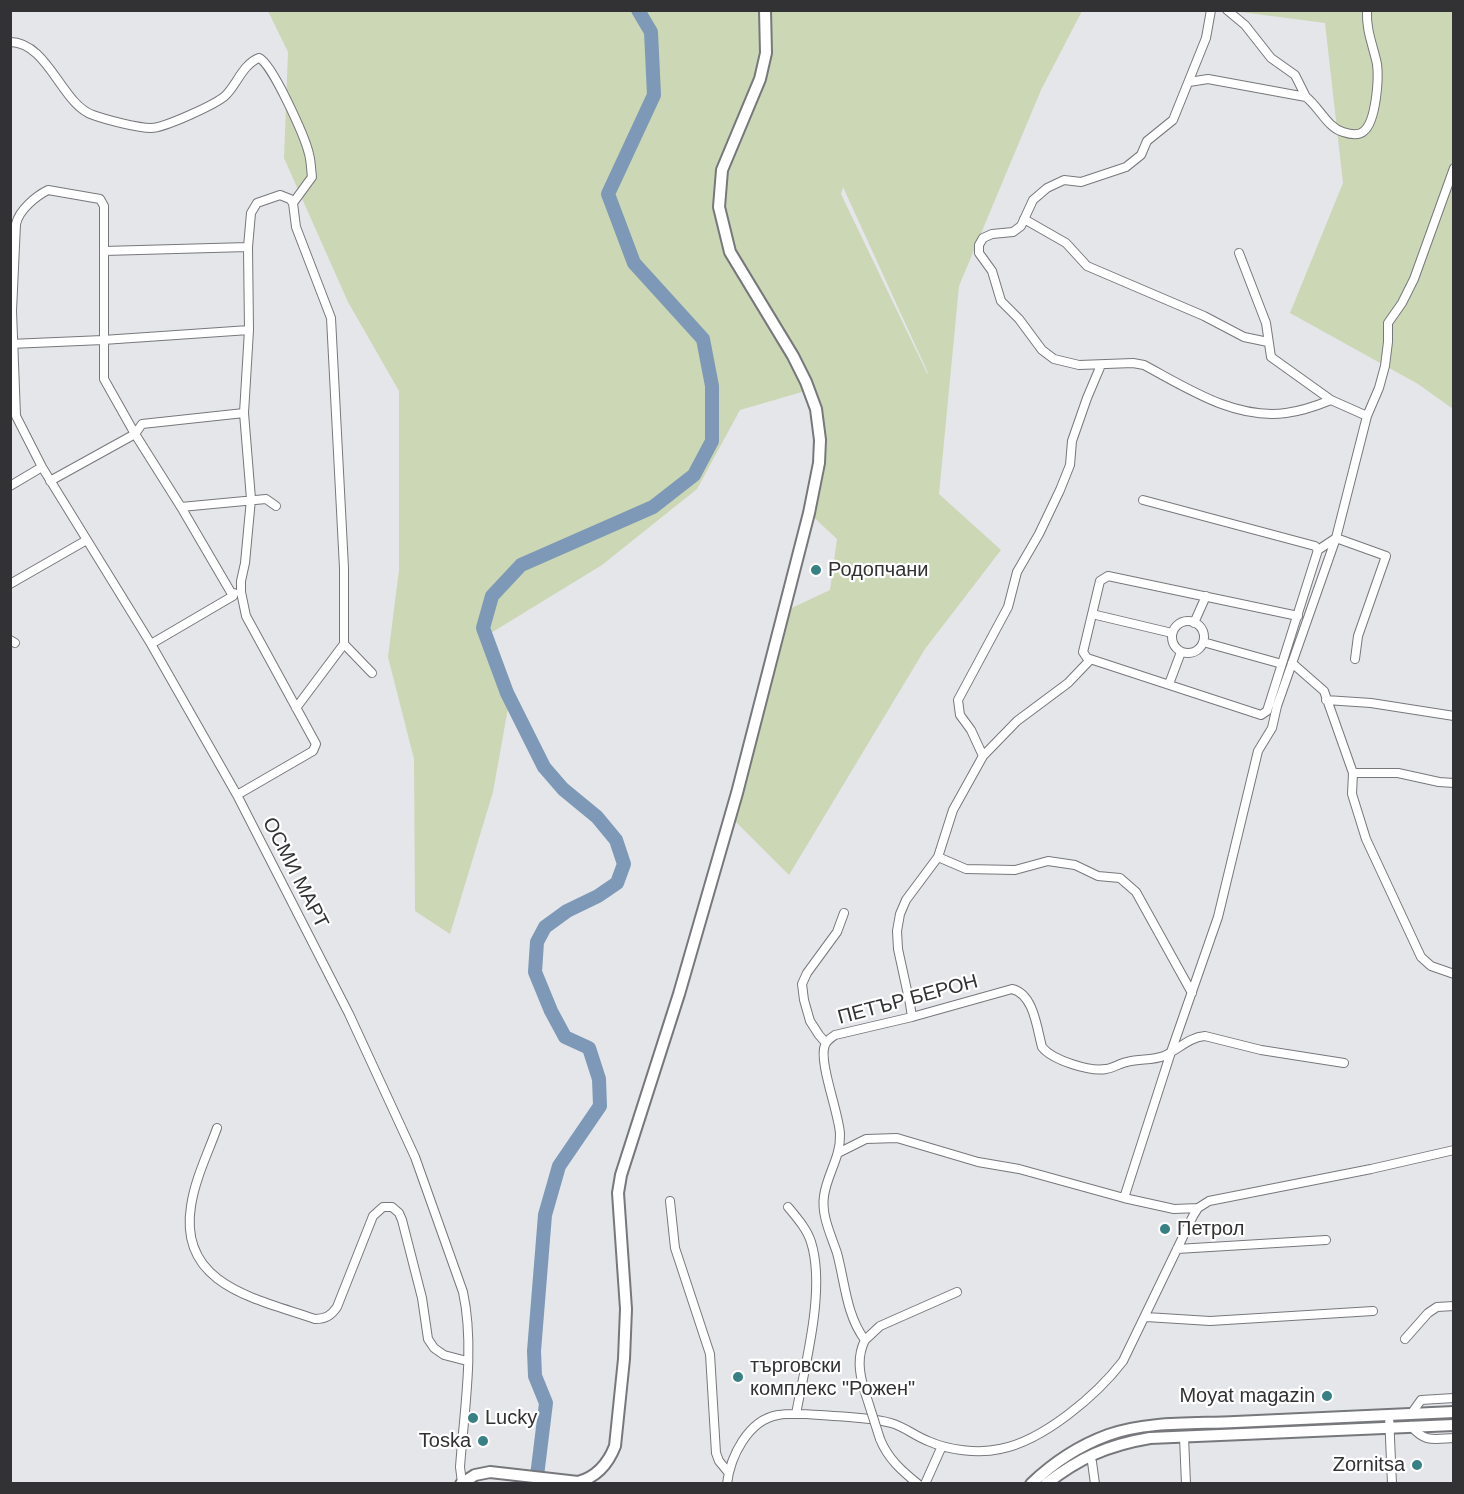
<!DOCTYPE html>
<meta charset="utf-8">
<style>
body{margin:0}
#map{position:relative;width:1464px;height:1494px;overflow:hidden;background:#e5e6ea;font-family:Arial,sans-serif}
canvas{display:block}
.frame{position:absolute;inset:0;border:12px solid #323234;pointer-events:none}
</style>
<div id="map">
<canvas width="1464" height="1494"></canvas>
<div class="frame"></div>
</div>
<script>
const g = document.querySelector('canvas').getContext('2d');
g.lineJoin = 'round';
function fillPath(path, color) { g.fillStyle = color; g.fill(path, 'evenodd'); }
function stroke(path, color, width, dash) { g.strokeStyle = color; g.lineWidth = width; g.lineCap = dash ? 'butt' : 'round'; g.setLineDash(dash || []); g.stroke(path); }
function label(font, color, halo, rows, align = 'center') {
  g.font = font + ' Arial,sans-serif'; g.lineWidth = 4.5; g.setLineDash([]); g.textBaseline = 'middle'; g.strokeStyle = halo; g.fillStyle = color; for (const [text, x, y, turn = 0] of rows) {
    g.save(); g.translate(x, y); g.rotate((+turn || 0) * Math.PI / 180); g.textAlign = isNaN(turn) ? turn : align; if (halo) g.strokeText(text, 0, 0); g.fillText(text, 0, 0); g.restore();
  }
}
const green = new Path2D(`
 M 268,11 L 1082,11 L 1041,90 L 959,286 L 939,494 L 1001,550 L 925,649 L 789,875 L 730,816 L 783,612 L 830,590 L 837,539 L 809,513 L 827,443 L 809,390 L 740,410 L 697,489 L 602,565 L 486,636 L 508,708 L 493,792 L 450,934 L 415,911 L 414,759 L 388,657 L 399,570 L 399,391 L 348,302 L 284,158 L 288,52 ZM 843,187 L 928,373 L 927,373 L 841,194 Z
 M 1233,11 L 1453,11 L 1453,409 L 1418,384 L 1290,313 L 1343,183 L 1325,23 Z`);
const river = new Path2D(`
 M 536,1484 L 546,1403 L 535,1376 L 534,1351 L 545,1215 L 559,1166 L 600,1106 L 599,1079 L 589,1048 L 565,1037 L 551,1011 L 535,972 L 537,942 L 545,927 L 567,911 L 598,896 L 617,883 L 624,864 L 616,840 L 597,817 L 563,789 L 544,767 L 507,693 L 483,628 L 492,596 L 521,565 L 653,507 L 694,475 L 712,441 L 712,386 L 703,339 L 634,263 L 608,194 L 654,95 L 651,32 L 638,10`);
const street = new Path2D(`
 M 1211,10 L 1206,38 L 1173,120 L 1147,141 L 1141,155 L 1126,167 L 1081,182 L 1064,180 L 1047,188 L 1033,200 L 1021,226 L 1013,232 L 992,234 L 983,238 L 979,245 L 979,253 L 992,271 L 1001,301 L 1019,319 L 1042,350 L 1054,359 L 1079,365 L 1133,363 L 1144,365 C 1187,388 1235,420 1286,413 C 1302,411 1316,406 1331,400
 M 1227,10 L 1245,25 L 1271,58 L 1295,75 L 1306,97
 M 10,42 C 48,42 62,105 93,115 C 107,120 138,128 151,128 C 164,128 217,104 226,95 C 237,84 243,64 259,58 C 272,63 305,137 309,154 C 311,161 311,170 312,177 L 293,203 L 296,227 L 331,318 L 344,568 L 344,644 L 296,708
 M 1189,82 L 1208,79 L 1306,97 C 1319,107 1327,127 1343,132 C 1349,134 1359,136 1364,131 C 1376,121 1379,79 1377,64 C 1373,45 1366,31 1367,10
 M 1024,219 L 1066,243 L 1087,266 L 1204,316 L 1244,337 L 1268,342
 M 104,251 L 248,247
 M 1239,253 L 1266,323 L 1271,357 L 1331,400 L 1367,416
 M 10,310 L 12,311 L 16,416 L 42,467 L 151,644 L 237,795 L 349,1014 L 415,1157 L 463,1292 C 475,1347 464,1412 460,1467 L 462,1483
 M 12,311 L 16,224 C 19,210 36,196 48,190 L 100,199 L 104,206 L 104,379 L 135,434 L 181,507 L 233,596
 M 10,344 L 103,340 L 249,330
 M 50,481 L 135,434 L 142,424 L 244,413
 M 10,486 L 42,467
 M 1143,500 L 1315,546 L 1318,550 L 1267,711 L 1261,715 L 1087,658 L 1083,652 L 1100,581 L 1108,576 L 1298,616
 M 181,507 L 266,499 L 276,506
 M 1318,550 L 1336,538 L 1367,416 L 1379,388 L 1385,366 L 1388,342 L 1388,323 L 1402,303 L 1414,279 L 1454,168
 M 10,584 L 85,541
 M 1092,614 L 1172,633
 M1172 637a16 16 0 1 1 32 0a16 16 0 1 1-32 0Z
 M 1194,623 L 1206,596
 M 10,640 L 15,643
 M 1203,642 L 1282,664
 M 151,644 L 233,596 L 234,593
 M 344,644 L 372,673
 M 1292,663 L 1324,691 L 1353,773 L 1352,794 L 1366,839 L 1421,957 L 1431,966 L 1454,974
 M 1169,684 L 1181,652
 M 1326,700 L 1371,703 L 1454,716
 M 983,756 L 971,730 L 960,715 L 958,700 L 1008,607 L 1017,572 L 1039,534 L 1060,490 L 1070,465 L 1072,441 L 1087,398 L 1101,365
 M 1353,773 L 1398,773 L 1439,782 L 1454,783
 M 237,795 L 313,751 L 316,744 L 246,616 L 241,592 L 241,581 L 245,563 L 251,499 L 244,413 L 249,330 L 248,247 L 251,213 L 257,203 L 280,195 L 290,199 L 293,203
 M 938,857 L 966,869 L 1015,870 L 1048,861 L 1075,865 L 1098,876 L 1120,878 L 1136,892 L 1192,993
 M 912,1017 L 910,1004 L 898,949 L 897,931 L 900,914 L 906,900 L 938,857 L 953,810 L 983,756 L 1017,721 L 1068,683 L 1090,660
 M 826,1043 L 819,1035 L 810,1021 L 804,1000 L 802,984 L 807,973 L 837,932 L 844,913
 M 217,1128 C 208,1153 195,1179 191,1206 C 178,1286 258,1299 315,1319 C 325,1319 331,1316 337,1307 L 373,1216 L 383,1207 L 392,1207 L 399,1213 L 402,1220 L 422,1298 L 428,1339 L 434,1348 L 444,1355 L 467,1361
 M 838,1153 L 866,1139 L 897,1138 L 978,1162 L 1019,1169 L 1124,1198 L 1174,1209 L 1198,1208
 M 1124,1198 L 1171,1052 L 1218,917 L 1258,751 L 1272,728 L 1277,706 L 1336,538 L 1386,556 L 1358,636 L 1355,659
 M 670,1201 L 675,1248 L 710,1354 L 716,1453 L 719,1461 L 728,1472
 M 788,1207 C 797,1218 807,1229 811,1242 C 826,1289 805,1365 796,1414
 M 1177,1249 L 1326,1240
 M 1146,1317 L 1210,1321 L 1373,1311
 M 1405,1339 L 1428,1313 L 1437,1307 L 1454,1306
 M 865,1340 L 880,1326 L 957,1292
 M 864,1389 C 859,1372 857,1356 865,1340 C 846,1315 845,1282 837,1253 C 831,1235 821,1215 824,1196 C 827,1174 841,1157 840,1134 C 839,1113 818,1061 825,1045 C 827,1040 831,1038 835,1035 L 912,1017 L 1012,989 C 1034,994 1037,1029 1042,1047 C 1052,1060 1090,1072 1106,1069 C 1114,1068 1120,1063 1127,1062 C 1140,1058 1151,1061 1164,1056 C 1178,1050 1189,1037 1205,1036 L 1261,1050 L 1344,1063
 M 1411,1414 L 1421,1400 L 1454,1398
 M 1389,1415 L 1392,1484
 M 1411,1426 C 1425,1443 1434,1439 1454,1438
 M 1184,1437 L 1186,1484
 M 880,1439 C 888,1459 902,1471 918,1484
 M 1092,1462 L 1095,1484
 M 727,1484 C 730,1457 748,1420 778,1415 C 796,1412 815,1415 833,1416 C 852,1417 872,1418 891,1423 C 905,1427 915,1436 928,1441 C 948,1450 978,1454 1000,1449 C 1043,1441 1097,1395 1123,1361 L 1193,1216 L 1198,1208 L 1209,1201 L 1371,1169 L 1454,1150
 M 925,1484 L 942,1446`);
const secondary = new Path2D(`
 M 461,1484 L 475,1475 L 490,1472 L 578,1482 C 597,1477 608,1464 615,1446 L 624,1359 L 626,1309 L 618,1193 L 621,1175 L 679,994 L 737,793 L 809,513 L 819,463 L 820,440 L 816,409 L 806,382 L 793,356 L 730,252 L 719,207 L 722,170 L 760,79 L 766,53 L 765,10
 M 1031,1484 C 1054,1462 1078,1446 1108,1435 C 1147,1421 1194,1424 1235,1422 C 1308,1419 1381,1415 1454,1412
 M 1046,1484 C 1079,1458 1108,1445 1150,1438 L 1454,1425`);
const streetBridge = new Path2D(`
 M 864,1389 L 880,1439`);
const markers = [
 [816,570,6,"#378084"],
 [1165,1229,6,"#378084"],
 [738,1377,6,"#378084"],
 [1327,1396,6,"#378084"],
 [473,1418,6,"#378084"],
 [483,1441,6,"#378084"],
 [1417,1465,6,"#378084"]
];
const poiNames = [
 ["Родопчани",828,570],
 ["Петрол",1177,1229],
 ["търговски",750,1366],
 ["комплекс \"Рожен\"",750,1389],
 ["Moyat magazin",1315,1396,"right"],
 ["Lucky",485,1418],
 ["Toska",471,1441,"right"],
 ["Zornitsa",1405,1465,"right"]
];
const streetNames = [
 ["ОСМИ МАРТ",295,873,63],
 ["ПЕТЪР БЕРОН",908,1000,-15]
];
fillPath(green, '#ccd7b5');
stroke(river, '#7d99b7', 14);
stroke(street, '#77787c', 10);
stroke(secondary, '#77787c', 14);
stroke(street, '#fff', 8);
stroke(secondary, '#fff', 10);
stroke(streetBridge, '#77787c', 10, []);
stroke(streetBridge, '#fff', 8);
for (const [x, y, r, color] of markers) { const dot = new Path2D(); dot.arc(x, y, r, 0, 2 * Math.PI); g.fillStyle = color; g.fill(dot); stroke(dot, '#fff', 2); }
label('20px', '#323234', '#fff', poiNames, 'left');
label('20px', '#323234', '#fff', streetNames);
</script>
